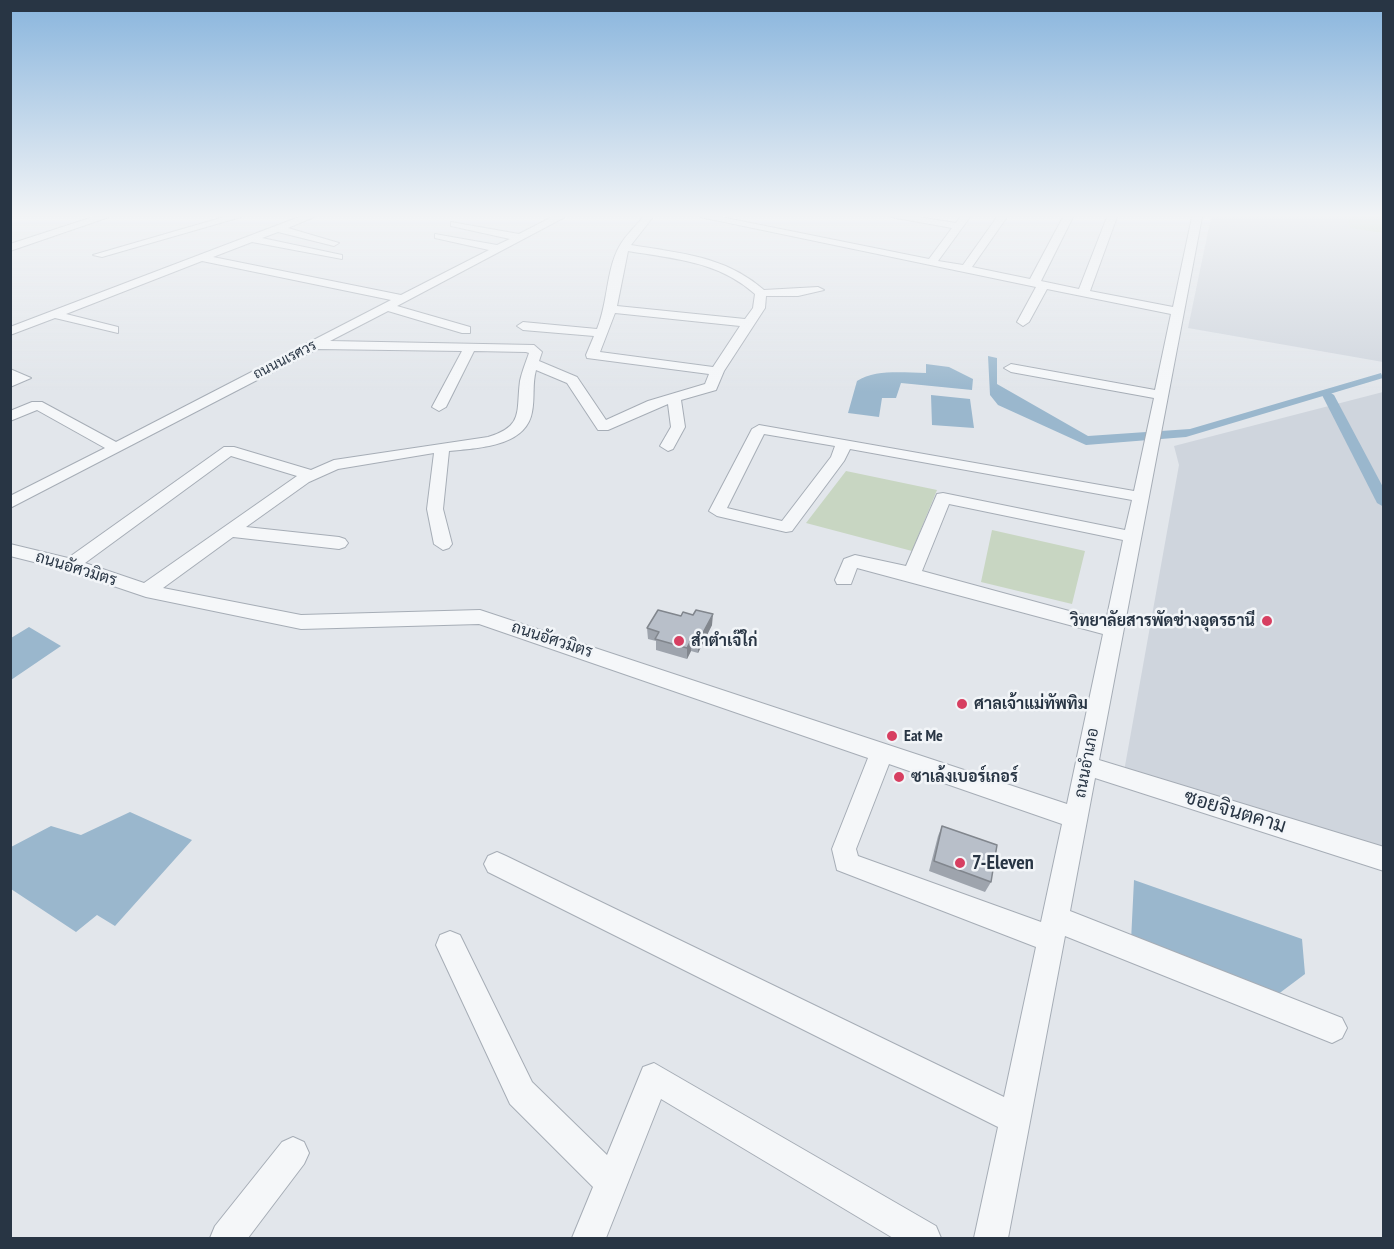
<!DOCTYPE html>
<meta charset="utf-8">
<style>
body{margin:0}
#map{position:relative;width:1394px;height:1249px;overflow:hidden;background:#e2e6eb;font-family:"PT Sans Narrow",sans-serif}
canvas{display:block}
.frame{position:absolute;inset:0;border:12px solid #283544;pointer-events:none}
</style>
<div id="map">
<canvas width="1394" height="1249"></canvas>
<div class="frame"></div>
</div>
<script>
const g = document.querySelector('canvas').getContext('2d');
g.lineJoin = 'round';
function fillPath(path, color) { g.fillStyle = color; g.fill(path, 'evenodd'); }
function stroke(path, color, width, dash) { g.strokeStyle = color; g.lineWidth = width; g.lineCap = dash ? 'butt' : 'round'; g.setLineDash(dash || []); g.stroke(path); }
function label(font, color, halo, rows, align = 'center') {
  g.font = font + ' "PT Sans Narrow",Sarabun,sans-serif'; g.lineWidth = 5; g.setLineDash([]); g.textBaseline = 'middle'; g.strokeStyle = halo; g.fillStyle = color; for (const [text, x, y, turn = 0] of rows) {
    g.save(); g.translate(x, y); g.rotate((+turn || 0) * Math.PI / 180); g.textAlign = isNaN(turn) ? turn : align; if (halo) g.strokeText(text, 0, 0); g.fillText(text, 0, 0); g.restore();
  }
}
const built = new Path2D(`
 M 1211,217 L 1383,217 L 1383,362 L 1188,328 Z
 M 1383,392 L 1383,852 L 1123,777 L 1179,465 L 1174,446 Z`);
const green = new Path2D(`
 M 1348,217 L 1380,217 L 1383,233 L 1350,228 Z
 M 846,471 L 937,490 L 912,551 L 806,523 Z
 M 992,530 L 1085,551 L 1072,604 L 981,582 Z`);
const water = new Path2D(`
 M 988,356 L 997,358 L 997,384 L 1088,436 L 1190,429 L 1381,373 L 1383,378 L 1186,437 L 1086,445 L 998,405 L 990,395 Z
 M 926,364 L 949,367 L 973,379 L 972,390 L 901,383 L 896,398 L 882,398 L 879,417 L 848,413 L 857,381 C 876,369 904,373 926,373 Z
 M 931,395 L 970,399 L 974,428 L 932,425 Z
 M 29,627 L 61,646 L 11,680 L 11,638 Z
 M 130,812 L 192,840 L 115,926 L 97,915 L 76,932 L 11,889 L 11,847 L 51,826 L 81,835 Z
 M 1134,880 L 1302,939 L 1305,974 L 1277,995 L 1131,941 Z`);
const canal = new Path2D(`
 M 1328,391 L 1334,395 L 1384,489 L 1384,507 L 1377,503 L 1322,395 Z`);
const minor = new Path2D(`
 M 93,217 L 109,217 L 10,251 L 10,244 Z
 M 224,217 L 241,217 L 102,257 L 93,255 Z
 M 299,217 L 314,217 L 288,228 L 339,243 L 334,246 L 278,232 L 262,238 L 342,255 L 342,259 L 252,242 L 213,257 L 401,295 L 489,250 L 435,238 L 435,234 L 497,245 L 510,239 L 451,226 L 451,222 L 519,234 L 552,217 L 565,217 L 397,306 L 470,327 L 470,333 L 462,333 L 388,311 L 330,341 L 534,345 L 542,352 L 539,361 L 577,377 L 606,420 L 648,401 L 705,384 L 709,374 L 587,358 L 586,355 L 594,336 L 523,330 L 517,326 L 523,322 L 597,329 C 608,303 606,271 619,247 C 625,236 635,227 643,217 L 653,217 L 631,245 C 680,253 725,256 764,290 L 818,287 L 824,290 L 798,296 L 766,296 L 765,308 L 724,371 L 716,390 L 681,400 L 685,427 L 673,449 L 668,451 L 660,446 L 671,427 L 668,404 L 608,430 L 598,430 L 567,383 L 536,370 C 532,384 535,398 532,412 C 526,447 477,448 449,451 L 443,509 L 452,544 L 449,548 L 443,550 L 434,544 L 427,509 L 434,453 L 338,469 L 309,482 L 246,527 L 339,537 L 345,539 L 348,543 L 345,547 L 339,549 L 233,537 L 163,588 L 301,615 L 480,610 L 1067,804 L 1103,634 L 857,568 L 851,584 L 837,584 L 835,580 L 844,559 L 855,555 L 906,566 L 937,494 L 943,493 L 1125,530 L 1132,500 L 850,449 L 844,461 L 792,531 L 786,532 L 717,516 L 709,511 L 752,429 L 759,425 L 1134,491 L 1154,398 L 1011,372 L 1004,368 L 1011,364 L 1155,390 L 1171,314 L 1047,289 L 1029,322 L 1023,326 L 1017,322 L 1036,287 L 700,217 L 721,217 L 929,259 L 952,228 L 891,217 L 918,217 L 956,223 L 960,217 L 970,217 L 938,261 L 963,265 L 997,217 L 1007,217 L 972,267 L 1030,279 L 1063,217 L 1073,217 L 1041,281 L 1079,289 L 1107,217 L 1117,217 L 1090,291 L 1173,307 L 1192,217 L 1202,217 L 1099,760 L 1384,847 L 1384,871 L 1095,778 L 1070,911 L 1342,1018 L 1347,1028 L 1342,1038 L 1332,1043 L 1065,936 L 1008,1238 L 974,1238 L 998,1127 L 488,872 L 484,864 L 488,856 L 497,852 L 506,856 L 1004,1097 L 1036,947 L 837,870 L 832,849 L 868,758 L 479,624 L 301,629 L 146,597 L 66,570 L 10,556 L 10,544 L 68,558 L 224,447 L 234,447 L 311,470 L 334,460 L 488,437 C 524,426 516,412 520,381 C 522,371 526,362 529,353 L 526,352 L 474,351 L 446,407 L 439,411 L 432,407 L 462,351 L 317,349 L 10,508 L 10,496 L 105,448 L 37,410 L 10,421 L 10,411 L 32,402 L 42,402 L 116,442 L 391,300 L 202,261 L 66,314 L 118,327 L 118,333 L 55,318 L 10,335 L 10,327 ZM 628,251 C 675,259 718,261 755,294 L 753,308 L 745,319 L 617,306 ZM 615,313 L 740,326 L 713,367 L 600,352 ZM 764,434 L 835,446 L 831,457 L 782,521 L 727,508 ZM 231,456 L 297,476 L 144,583 L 85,563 ZM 949,504 L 1123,540 L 1106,621 L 922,571 ZM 889,764 L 1062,824 L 1041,922 L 858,856 L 856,849 Z
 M 10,369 L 31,378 L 10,387 Z
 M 450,931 L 460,935 L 532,1082 L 607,1155 L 643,1067 L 654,1063 L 936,1226 L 941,1238 L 893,1238 L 661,1099 L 606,1238 L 572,1238 L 593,1187 L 510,1104 L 436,945 L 440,935 Z
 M 293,1137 L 304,1142 L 309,1153 L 304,1164 L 248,1238 L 210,1238 L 215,1226 L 282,1142 Z`);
const wall = new Path2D(`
 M 693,615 L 712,625 L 698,653 L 691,651 L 687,659 L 656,650 L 656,641 L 648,639 L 647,628 L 681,616 Z
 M 942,826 L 991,882 L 985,892 L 929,871 L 938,836 Z`);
const shadedWall = new Path2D(`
 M 713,614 L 712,625 L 698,653 L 698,642 Z
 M 691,640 L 691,651 L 687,659 L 687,648 Z`);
const building = new Path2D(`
 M 658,610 L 681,616 L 683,612 L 693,615 L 696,610 L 713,614 L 698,642 L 691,640 L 687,648 L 655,639 L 659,632 L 647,628 Z
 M 942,826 L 997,845 L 991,882 L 934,861 Z`);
const markers = [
 [1267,621,6,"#d73f61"],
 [679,641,6,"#d73f61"],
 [962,704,6,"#d73f61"],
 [892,736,6,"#d73f61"],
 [899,777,6,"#d73f61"],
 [960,863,6,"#d73f61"]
];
const farStreetnames = [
 ["ถนนนเรศวร",285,360,-27]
];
const streetNames = [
 ["ถนนอัศวมิตร",76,569,17],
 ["ถนนอัศวมิตร",552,640,18],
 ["ถนนอำเภอ",1087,763,-79]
];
const poiNames = [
 ["วิทยาลัยสารพัดช่างอุดรธานี",1255,621,"right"],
 ["สำตำเจ๊ใก่",691,641],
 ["ศาลเจ้าแม่ทัพทิม",974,704],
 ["Eat Me",904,736],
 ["ซาเล้งเบอร์เกอร์",911,777]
];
const nearStreetnames = [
 ["ซอยจินตคาม",1235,812,17]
];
const nearPoinames = [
 ["7-Eleven",972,863]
];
fillPath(built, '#cfd5dd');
fillPath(green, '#c8d6c2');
fillPath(water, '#9ab7cd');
fillPath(canal, '#9ab7cd');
stroke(minor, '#a6adb6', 2);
fillPath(minor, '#f5f7f9');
fillPath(wall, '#9ea4ad');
fillPath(shadedWall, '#81868d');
fillPath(building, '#b8bfc9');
stroke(building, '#81868d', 1.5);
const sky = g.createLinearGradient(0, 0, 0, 392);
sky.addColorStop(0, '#89b5dd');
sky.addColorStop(0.55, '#f2f4f6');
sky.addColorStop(1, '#f2f4f600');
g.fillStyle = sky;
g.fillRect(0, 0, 1394, 392);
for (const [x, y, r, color] of markers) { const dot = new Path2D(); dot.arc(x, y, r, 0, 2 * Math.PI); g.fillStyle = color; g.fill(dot); stroke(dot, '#f2f5f8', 2); }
label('14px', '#283544', '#f2f5f8', farStreetnames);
label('16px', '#283544', '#f2f5f8', streetNames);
label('bold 16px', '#283544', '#f2f5f8', poiNames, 'left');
label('20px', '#283544', '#f2f5f8', nearStreetnames);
label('bold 20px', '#283544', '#f2f5f8', nearPoinames, 'left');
</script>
